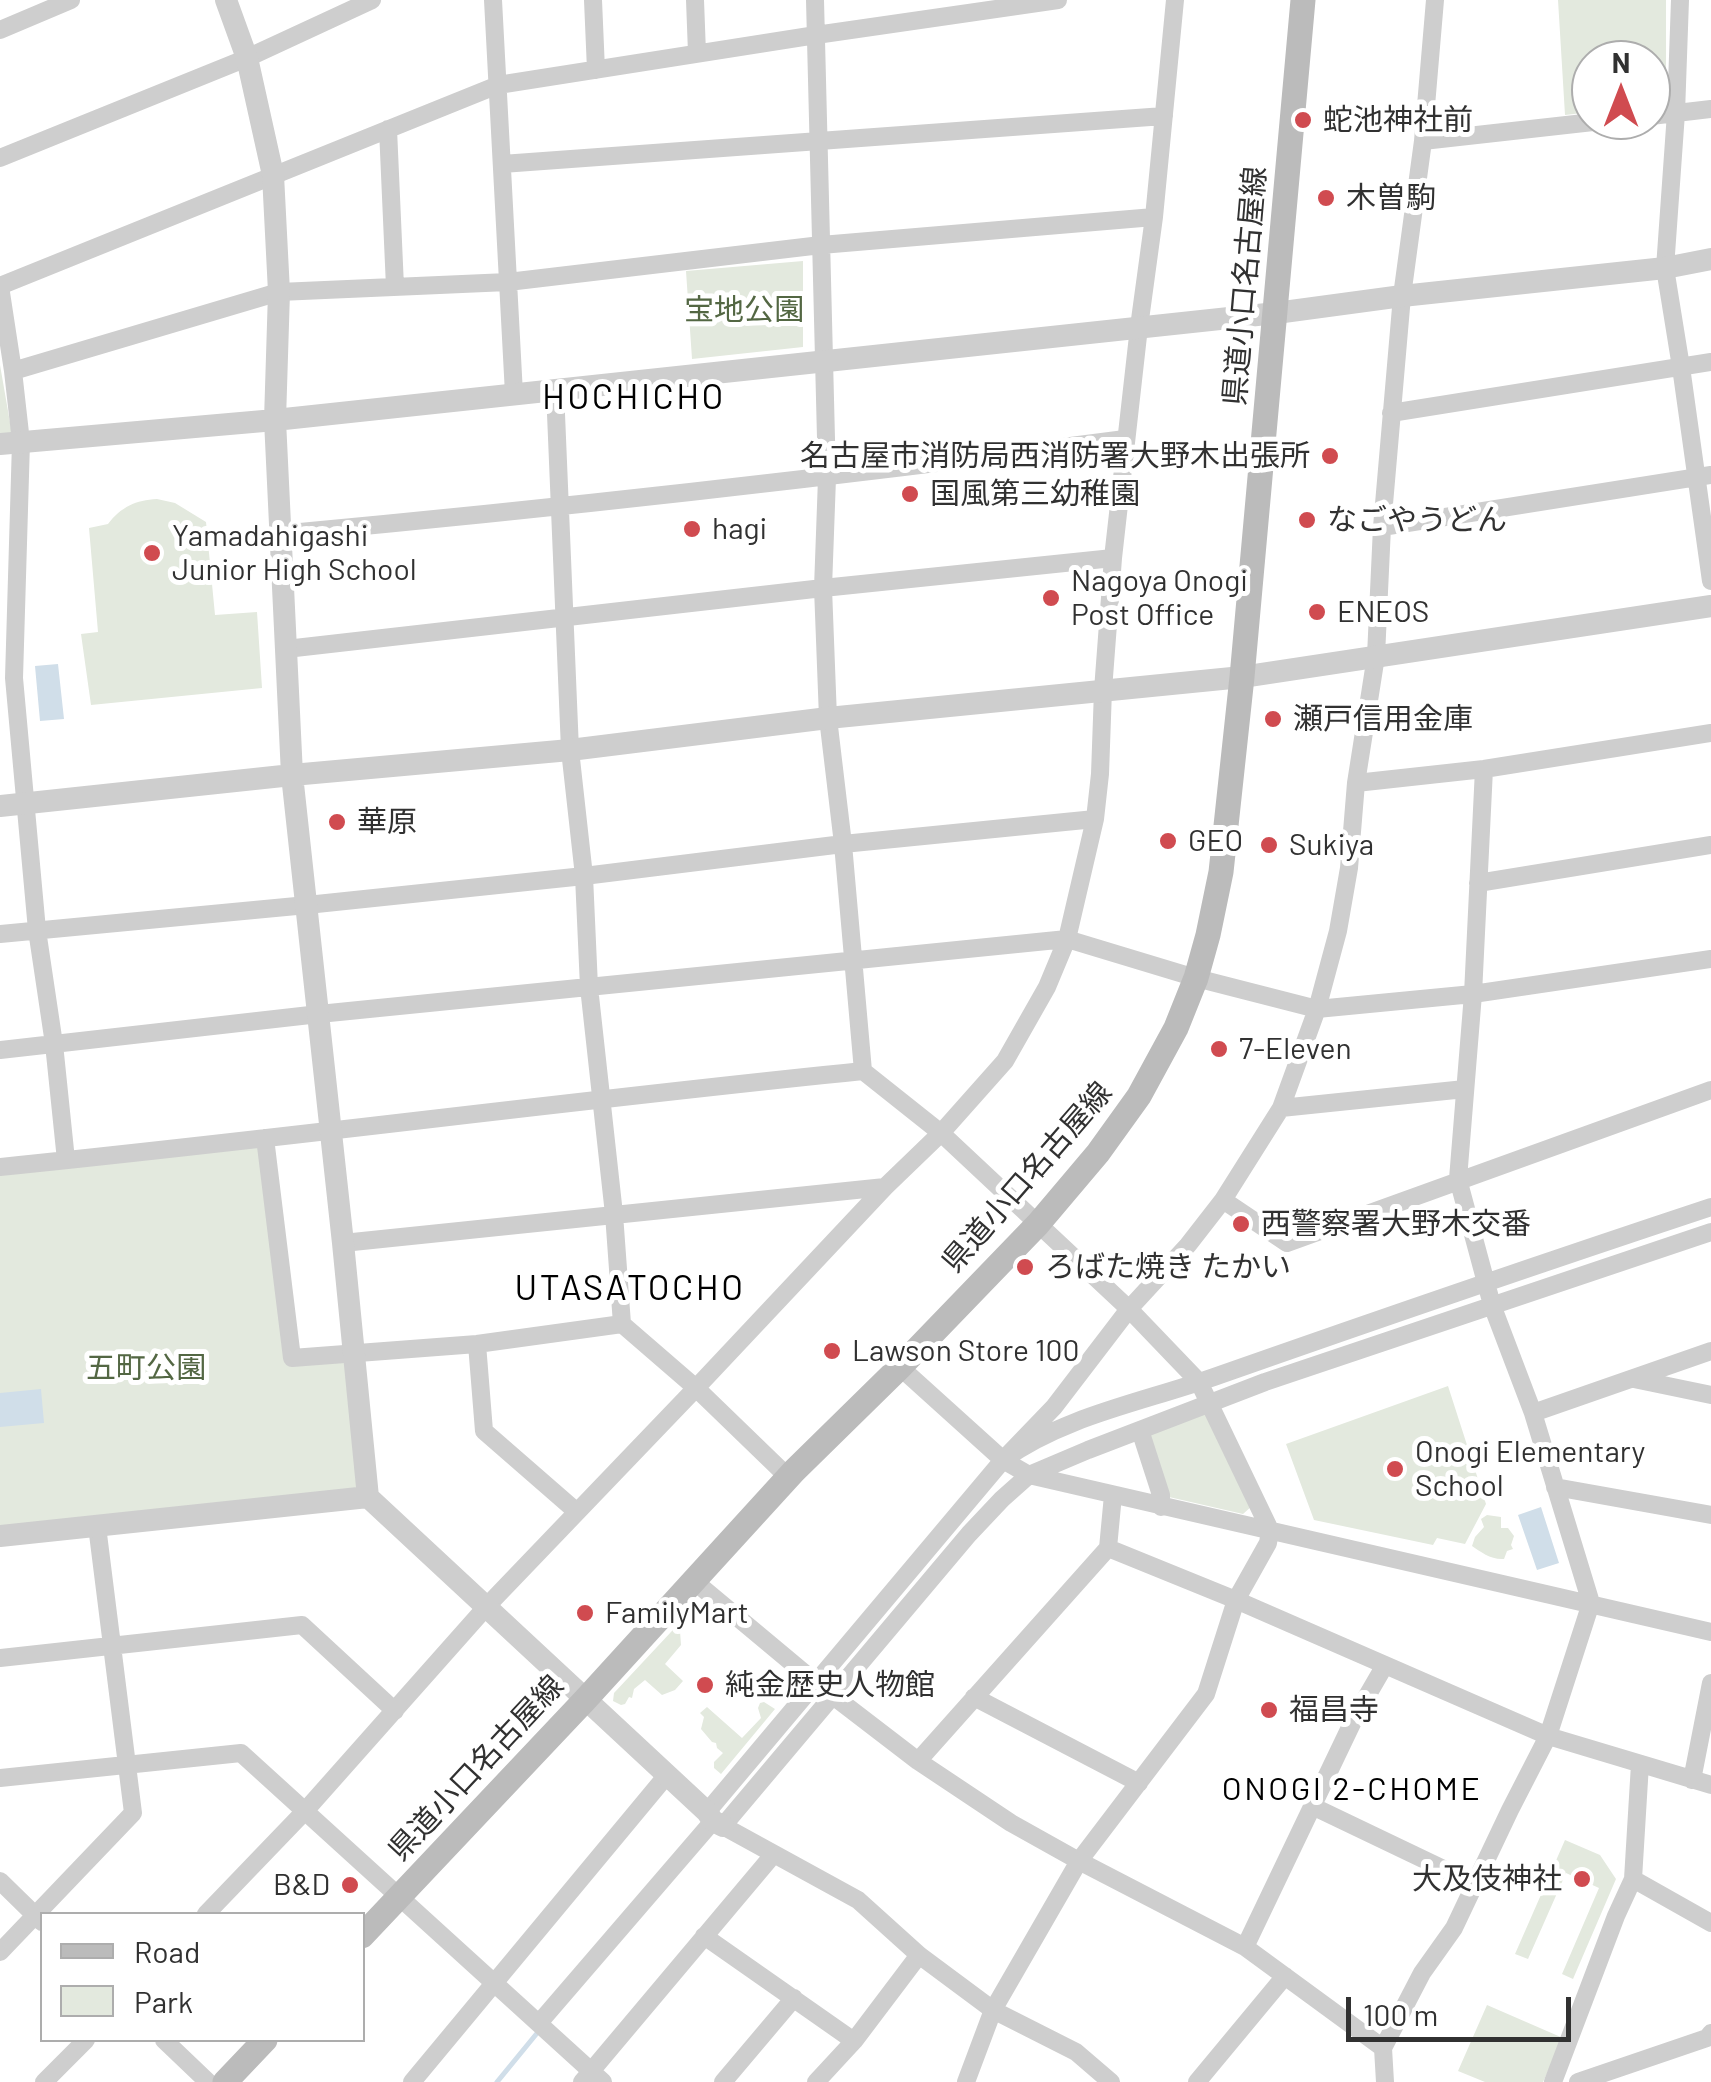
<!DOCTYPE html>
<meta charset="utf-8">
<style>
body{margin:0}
#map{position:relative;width:1711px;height:2082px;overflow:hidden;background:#fff;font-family:Barlow,sans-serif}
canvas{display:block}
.legend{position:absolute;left:40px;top:1912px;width:325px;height:130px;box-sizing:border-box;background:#fff;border:2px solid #adadad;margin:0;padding:12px 18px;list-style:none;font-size:30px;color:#313131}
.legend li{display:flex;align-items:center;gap:20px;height:50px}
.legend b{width:50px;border:2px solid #adadad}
.north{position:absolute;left:1571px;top:40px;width:100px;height:100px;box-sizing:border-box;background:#fff;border:2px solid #adadad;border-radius:50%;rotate:0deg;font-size:28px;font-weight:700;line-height:40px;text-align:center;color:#313131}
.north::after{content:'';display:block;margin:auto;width:35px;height:45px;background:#d04b50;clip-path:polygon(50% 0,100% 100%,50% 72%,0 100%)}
.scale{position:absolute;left:1346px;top:1997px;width:225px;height:45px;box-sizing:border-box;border:5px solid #313131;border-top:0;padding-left:12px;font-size:30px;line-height:35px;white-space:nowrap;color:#313131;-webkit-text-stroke:8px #fff;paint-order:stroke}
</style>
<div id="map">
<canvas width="1711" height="2082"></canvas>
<ul class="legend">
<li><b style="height:12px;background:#bbb"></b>Road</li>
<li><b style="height:28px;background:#e3e9de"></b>Park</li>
</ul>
<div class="north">N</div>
<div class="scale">100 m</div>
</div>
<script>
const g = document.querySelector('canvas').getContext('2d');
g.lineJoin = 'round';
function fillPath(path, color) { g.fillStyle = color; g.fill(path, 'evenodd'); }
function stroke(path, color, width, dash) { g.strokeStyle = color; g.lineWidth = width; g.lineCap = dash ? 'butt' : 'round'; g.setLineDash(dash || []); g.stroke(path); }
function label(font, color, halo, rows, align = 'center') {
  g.font = font + ' Barlow,"Noto Sans JP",sans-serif'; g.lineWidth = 10; g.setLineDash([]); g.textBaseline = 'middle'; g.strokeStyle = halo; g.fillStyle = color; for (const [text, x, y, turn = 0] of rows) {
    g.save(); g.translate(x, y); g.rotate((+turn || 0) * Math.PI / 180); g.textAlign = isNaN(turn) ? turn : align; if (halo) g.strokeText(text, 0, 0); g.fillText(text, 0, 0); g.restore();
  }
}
const green = new Path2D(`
 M 1558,0 L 1666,0 L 1666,104 L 1651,106 L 1651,60 L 1591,60 L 1591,112 L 1565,115 Z
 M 803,261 L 803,347 L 692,359 L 686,271 Z
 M 0,365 L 12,434 L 0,435 Z
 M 157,499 L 175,503 L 206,522 L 215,615 L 257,612 L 262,688 L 91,705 L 81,634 L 98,632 L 89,528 L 108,524 C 121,507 136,500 157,499 Z
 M 261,1143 L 290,1362 L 347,1362 L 361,1480 L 351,1494 L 0,1530 L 0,1171 Z
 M 1448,1386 L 1486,1504 L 1465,1544 L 1437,1538 L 1433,1545 L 1314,1520 L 1286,1444 Z
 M 1208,1408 L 1252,1506 L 1243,1514 L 1169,1497 L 1146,1433 Z
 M 1487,1515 L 1501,1517 L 1501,1528 L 1508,1528 L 1514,1536 L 1511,1545 L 1513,1549 L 1507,1551 L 1504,1559 C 1491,1560 1481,1552 1472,1546 L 1475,1537 L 1484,1527 L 1481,1519 Z
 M 699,1602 L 703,1603 L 716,1614 L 715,1617 L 710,1623 L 697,1614 L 680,1631 L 681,1645 L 665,1664 L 683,1681 L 675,1690 L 662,1695 L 645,1680 L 634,1689 L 632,1698 L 629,1697 L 625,1704 L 621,1705 L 613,1701 L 614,1693 Z
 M 764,1702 L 775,1709 L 721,1774 L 714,1768 L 714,1762 L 723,1753 L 717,1748 L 716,1743 L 712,1742 L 701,1729 L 704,1717 L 700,1713 L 707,1707 L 742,1738 L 761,1718 L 758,1708 L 760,1703 Z
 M 1565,1840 L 1600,1855 L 1616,1879 L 1573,1979 L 1562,1974 L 1599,1888 L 1566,1873 L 1528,1959 L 1515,1954 Z
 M 1487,2005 L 1563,2038 L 1543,2082 L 1485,2082 L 1458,2071 Z`);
const water = new Path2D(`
 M 58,664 L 64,719 L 40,721 L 35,666 Z
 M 41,1389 L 44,1423 L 0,1427 L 0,1393 Z
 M 1541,1507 L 1559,1563 L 1537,1570 L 1518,1515 Z`);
const stream = new Path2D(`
 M 497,2082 L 538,2032`);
const minor = new Path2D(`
 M 493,0 L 514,394
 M 593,0 L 596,70
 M 695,0 L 697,53
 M 815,0 L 827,478 L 823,588 L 828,718 L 843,844 L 863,1071 L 941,1133 L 1129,1309 L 1199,1382 L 1270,1530 L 1268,1543 L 1236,1600 L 1206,1694 L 1079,1861 L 993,2010 L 966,2082
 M 1680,0 L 1676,113 L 1665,268 L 1681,367 L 1711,581
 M 0,30 L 71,0
 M 1651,116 L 1711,109
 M 388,129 L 395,287
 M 1423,141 L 1611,120
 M 0,158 L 247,58 L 372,0
 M 502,164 L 1164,116
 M 0,286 L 498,85 L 816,35 L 1058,0
 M 0,286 L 13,371 L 21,442 L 14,678 L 37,930 L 54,1044 L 66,1160
 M 13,371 L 279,292 L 508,282 L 821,245 L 1154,217
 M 555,390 L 570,750 L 584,876 L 589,987 L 614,1214 L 622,1324
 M 1391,413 L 1711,362
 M 1382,527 L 1711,475
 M 279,534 C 562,508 843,476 1125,439
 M 286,649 L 823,588 L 1113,558
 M 1356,783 L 1484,769 L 1711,733
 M 1478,883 L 1711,845
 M 0,934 L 307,905 L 584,876 L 843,844 L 1095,819
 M 0,1050 L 319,1014 L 1067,939 L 1196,978 L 1317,1009 L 1473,994 L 1711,959
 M 1281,1108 L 1465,1089
 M 265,1138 L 292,1358 L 477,1344 L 622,1324 L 696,1388 L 788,1477
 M 0,1167 C 288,1138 575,1100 863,1071
 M 1223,1200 L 1287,1243 L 1711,1090
 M 343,1243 L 885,1187
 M 477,1344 L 484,1431 L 577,1512
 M 900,1367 L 1003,1460 L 1029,1475 L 1711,1632
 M 1634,1379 L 1711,1395
 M 1533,1413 L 1711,1351
 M 1140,1430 L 1161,1495 L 1161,1507
 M 1003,1460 L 1054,1407 L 1129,1309 L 1188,1245 L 1223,1200 L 1281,1108 L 1317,1009 L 1338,931 L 1349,868 L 1356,783 L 1376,656 L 1382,527 L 1402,296 L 1423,141 L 1435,0
 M 1555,1487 L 1711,1515
 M 1108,1548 L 1236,1600 L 1548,1736 L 1711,1785
 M 694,1581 L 815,1682 L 918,1761 L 1011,1823 L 1079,1861 L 1245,1947 L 1383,2048 L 1385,2082
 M 0,1658 L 302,1625 L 395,1711
 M 974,1697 L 1139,1783
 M 918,1761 L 1108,1548 L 1113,1495
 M 0,1778 L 241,1753 L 603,2082
 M 1692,1780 L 1711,1683
 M 1312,1806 L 1475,1884
 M 707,1812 L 1003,1460 C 1064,1416 1143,1402 1214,1377 C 1379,1319 1545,1262 1711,1207
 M 1633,1879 L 1711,1923
 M 0,1881 L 42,1922
 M 206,1914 L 305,1811 L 487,1606 L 696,1388 L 885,1187 L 941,1133 L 1005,1061 L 1047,987 L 1067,939 L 1095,819 L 1100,774 L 1103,690 L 1113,558 L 1139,327 L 1154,217 L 1175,0
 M 704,1936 L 854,2041
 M 1245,1947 L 1356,1715 L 1385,1665
 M 0,1952 L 133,1813 L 97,1526
 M 539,2023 L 713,1821
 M 164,2040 L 208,2082
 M 1383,2048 L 1422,1973 L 1454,1928 L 1510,1810 L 1548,1736 L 1591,1603 L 1533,1413 L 1492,1305 L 1458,1179 L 1473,994 L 1484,769
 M 44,2082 L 86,2040
 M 412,2082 L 667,1775
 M 582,2082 L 773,1855
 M 723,2082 L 794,1998
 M 816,2082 L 854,2041 L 919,1955
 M 1111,2082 L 1076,2052 L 993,2010 L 919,1955 L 858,1900 L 723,1826 L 969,1534 L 1002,1499 L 1029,1475 L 1088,1450 L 1265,1382 L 1711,1232
 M 1197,2082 L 1285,1976
 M 1553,2082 L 1616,1916 L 1633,1879 L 1640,1764
 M 1578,2082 L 1707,2038 L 1711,2033`);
const tertiary = new Path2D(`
 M 226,0 L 247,58 L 273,175 L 279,292 L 275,420 L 292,775 L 343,1243 L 368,1497 L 707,1812 L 713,1821 L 723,1826
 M 0,444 L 275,420 L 1276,313 L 1402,296 L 1665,268 L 1711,259
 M 0,806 L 292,775 L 570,750 L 828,718 L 1242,677 L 1711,606
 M 0,1536 L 368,1497`);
const secondary = new Path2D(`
 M 362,1936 L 585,1700 L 794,1471 L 900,1367 L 1038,1224 L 1098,1153 L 1139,1096 L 1176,1028 L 1196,978 L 1208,935 L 1221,872 L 1242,677 L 1303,0
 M 225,2082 L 265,2040`);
const markers = [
 [1303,120,10,"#d04b50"],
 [1326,198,10,"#d04b50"],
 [1330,456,10,"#d04b50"],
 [910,494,10,"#d04b50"],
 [1307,520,10,"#d04b50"],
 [692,529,10,"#d04b50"],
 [152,553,10,"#d04b50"],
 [1051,598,10,"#d04b50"],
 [1317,612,10,"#d04b50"],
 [1273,719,10,"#d04b50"],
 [337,822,10,"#d04b50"],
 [1168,841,10,"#d04b50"],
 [1269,845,10,"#d04b50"],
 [1219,1049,10,"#d04b50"],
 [1241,1224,10,"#d04b50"],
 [1025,1267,10,"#d04b50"],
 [832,1351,10,"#d04b50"],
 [1395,1469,10,"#d04b50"],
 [585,1613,10,"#d04b50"],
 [705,1685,10,"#d04b50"],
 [1269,1710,10,"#d04b50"],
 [1582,1879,10,"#d04b50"],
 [350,1885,10,"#d04b50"]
];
const poiNames = [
 ["蛇池神社前",1323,120],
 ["木曽駒",1346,198],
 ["名古屋市消防局西消防署大野木出張所",1310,456,"right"],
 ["国風第三幼稚園",930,494],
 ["なごやうどん",1327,520],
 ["hagi",712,529],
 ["Yamadahigashi",172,536],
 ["Junior High School",172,570],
 ["Nagoya Onogi",1071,581],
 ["Post Office",1071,615],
 ["ENEOS",1337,612],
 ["瀬戸信用金庫",1293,719],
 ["華原",357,822],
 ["GEO",1188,841],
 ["Sukiya",1289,845],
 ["7-Eleven",1239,1049],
 ["西警察署大野木交番",1261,1224],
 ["ろばた焼き たかい",1045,1267],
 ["Lawson Store 100",852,1351],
 ["Onogi Elementary",1415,1452],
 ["School",1415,1486],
 ["FamilyMart",605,1613],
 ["純金歴史人物館",725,1685],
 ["福昌寺",1289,1710],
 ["大及伎神社",1562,1879,"right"],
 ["B&D",330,1885,"right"]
];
const streetNames = [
 ["県道小口名古屋線",1245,286,-85],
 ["県道小口名古屋線",1027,1177,-49],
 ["県道小口名古屋線",476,1768,-47]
];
const parkNames = [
 ["宝地公園",744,310],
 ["五町公園",146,1368]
];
const neighbourhoodNames = [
 ["ONOGI 2-CHOME",1352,1789]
];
const quarterNames = [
 ["HOCHICHO",634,397],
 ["UTASATOCHO",630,1288]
];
fillPath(green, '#e3e9de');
fillPath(water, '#d0dee9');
stroke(stream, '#d0dee9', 5);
stroke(minor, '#cecece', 18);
stroke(tertiary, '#cecece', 22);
stroke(secondary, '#bbb', 25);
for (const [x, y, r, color] of markers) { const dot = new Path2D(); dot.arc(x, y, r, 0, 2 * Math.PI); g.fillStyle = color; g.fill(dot); stroke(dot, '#fff', 4); }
label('30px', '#313131', '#fff', poiNames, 'left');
label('30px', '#313131', '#fff', streetNames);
label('30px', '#536743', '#fff', parkNames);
g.letterSpacing = '2.5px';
label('32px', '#000', '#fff', neighbourhoodNames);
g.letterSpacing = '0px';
g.letterSpacing = '2.5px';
label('35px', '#000', '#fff', quarterNames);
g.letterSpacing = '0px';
</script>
